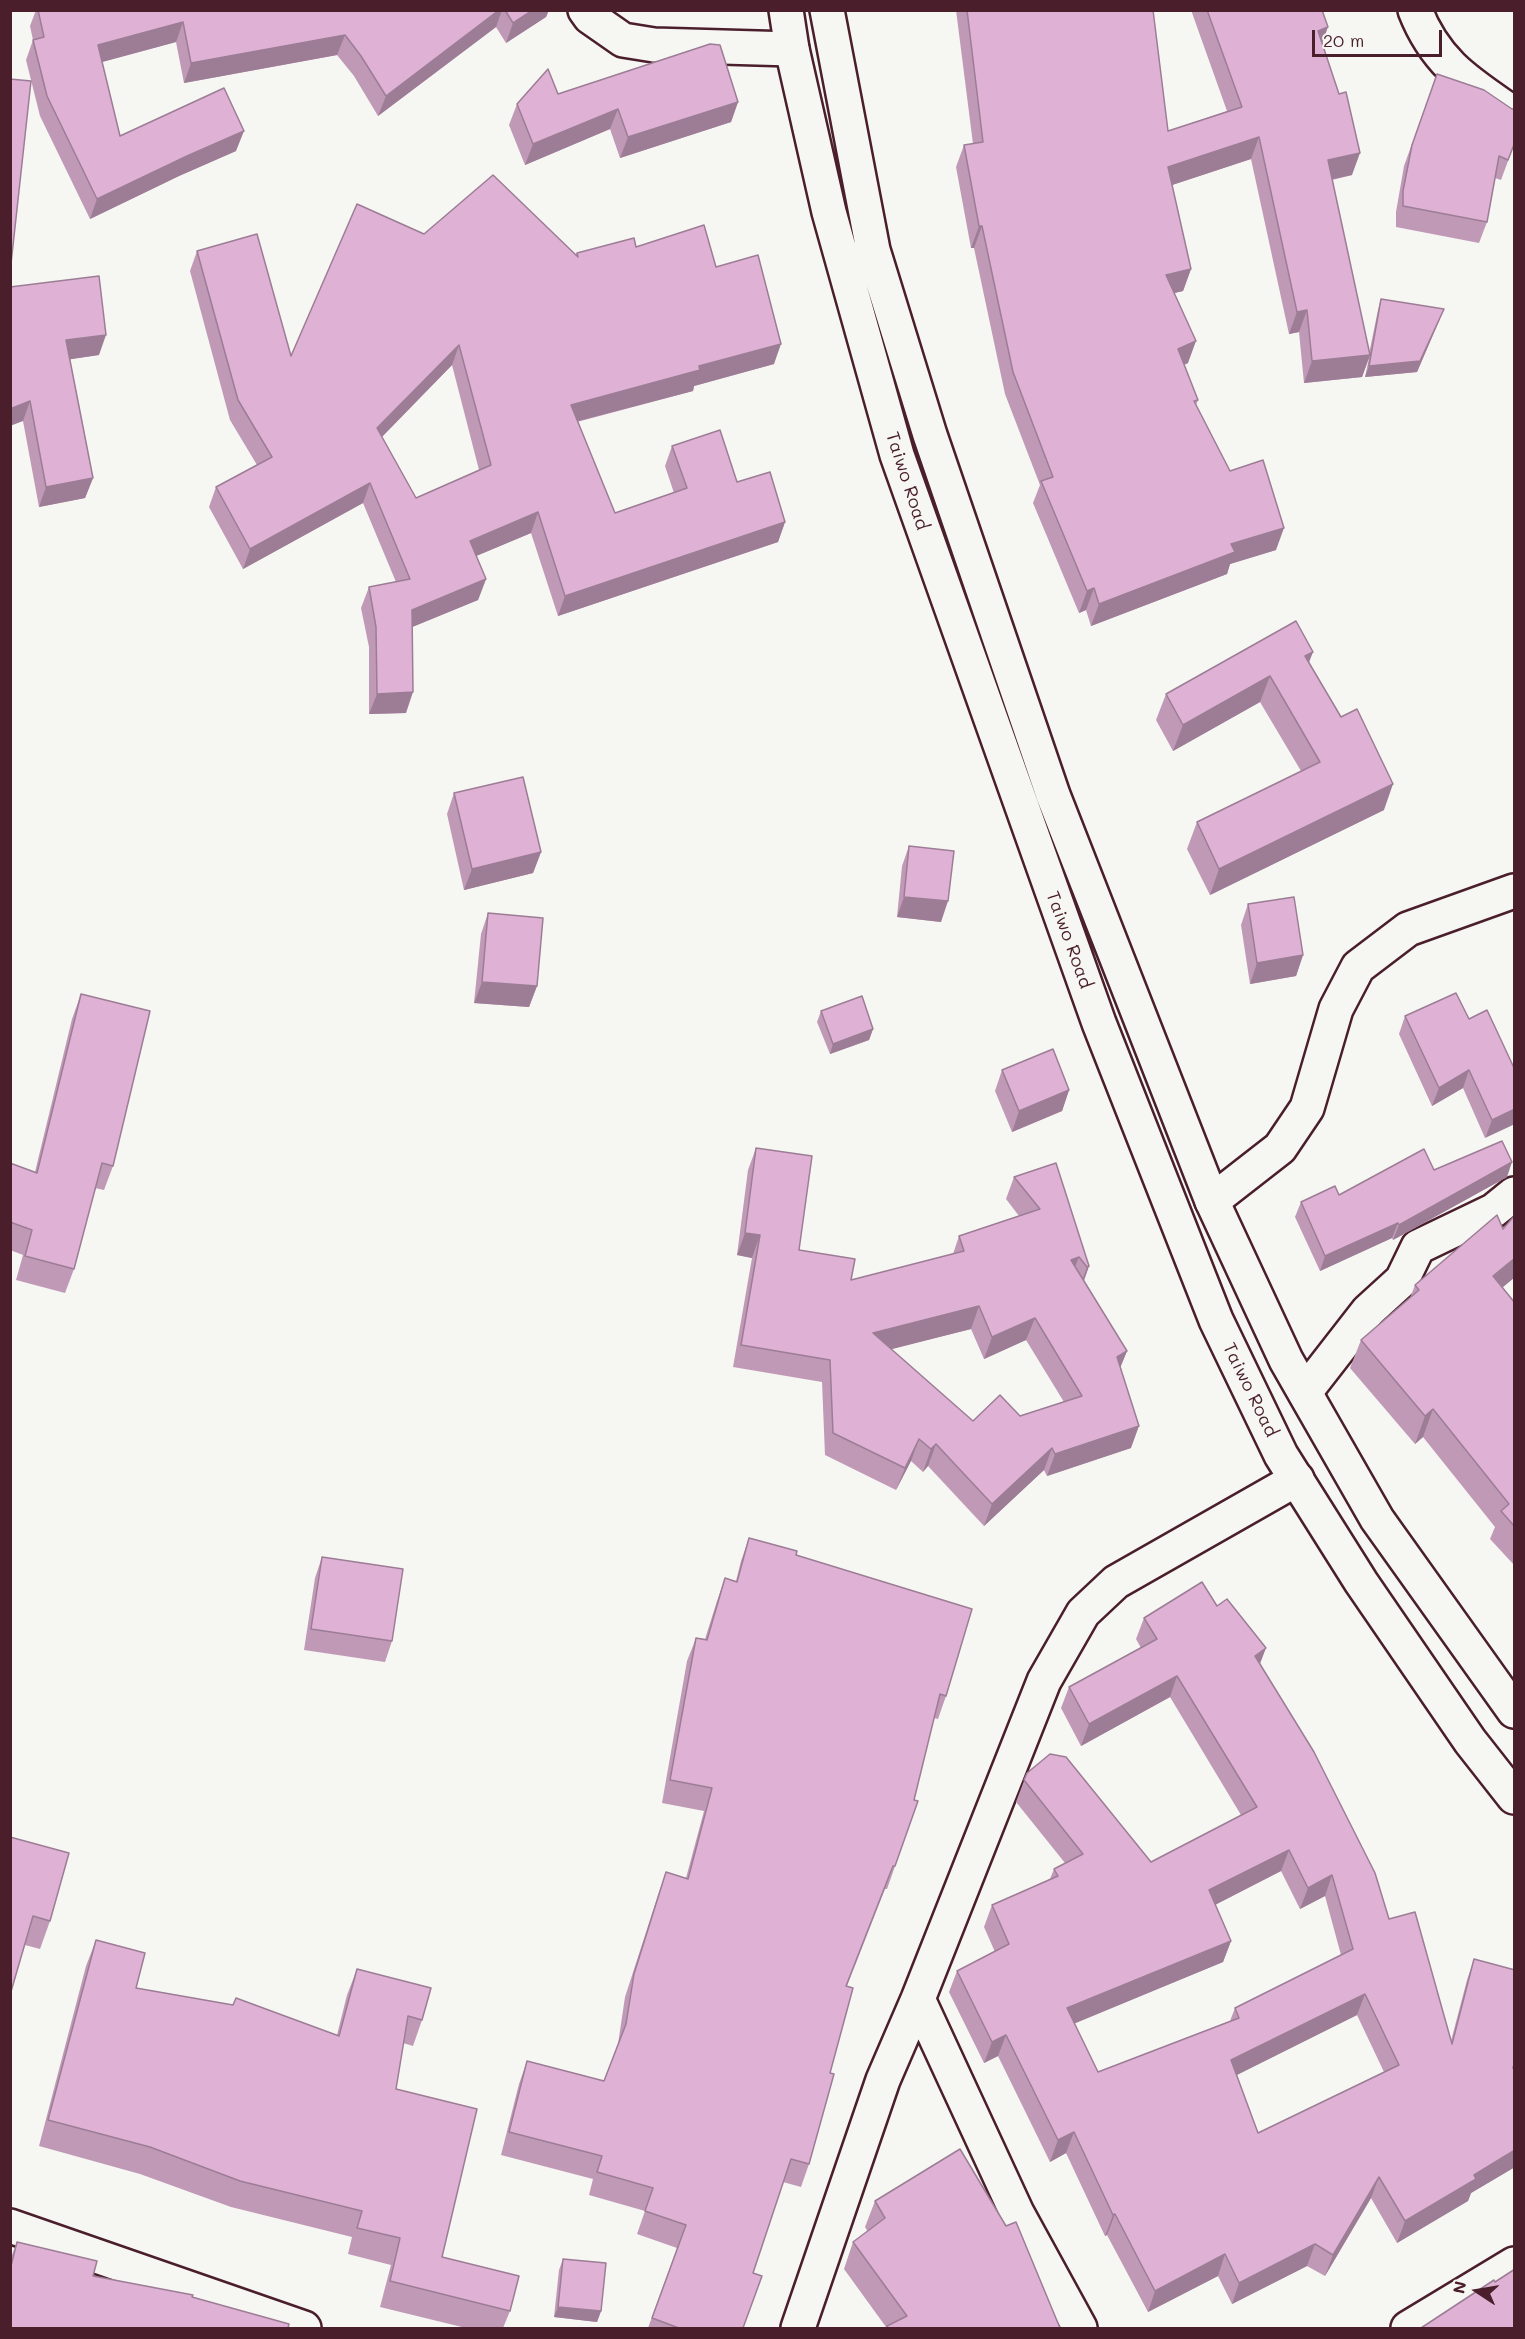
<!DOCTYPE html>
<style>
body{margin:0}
#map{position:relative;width:1525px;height:2339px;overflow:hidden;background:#f6f6f2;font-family:Mali,sans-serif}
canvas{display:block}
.frame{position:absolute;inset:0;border:12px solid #4a1f2b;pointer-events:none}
.north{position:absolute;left:1447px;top:2261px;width:60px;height:60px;-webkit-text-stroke:4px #f6f6f2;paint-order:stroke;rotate:282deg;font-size:16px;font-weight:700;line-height:24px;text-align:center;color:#4a1f2b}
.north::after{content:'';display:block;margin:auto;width:21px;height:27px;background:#4a1f2b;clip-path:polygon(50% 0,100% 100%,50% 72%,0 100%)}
.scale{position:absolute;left:1312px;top:30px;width:130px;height:27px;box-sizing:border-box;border:3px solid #4a1f2b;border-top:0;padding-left:8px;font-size:18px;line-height:21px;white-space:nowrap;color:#4a1f2b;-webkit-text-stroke:4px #f6f6f2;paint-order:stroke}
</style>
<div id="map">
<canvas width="1525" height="2339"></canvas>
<div class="frame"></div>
<div class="north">N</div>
<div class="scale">20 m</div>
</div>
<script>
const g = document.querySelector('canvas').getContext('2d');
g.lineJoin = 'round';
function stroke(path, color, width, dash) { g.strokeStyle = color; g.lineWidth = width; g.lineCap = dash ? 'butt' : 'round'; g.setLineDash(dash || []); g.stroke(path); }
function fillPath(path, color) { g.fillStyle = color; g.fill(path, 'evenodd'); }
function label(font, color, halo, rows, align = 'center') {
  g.font = font + ' Mali,sans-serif'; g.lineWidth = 6; g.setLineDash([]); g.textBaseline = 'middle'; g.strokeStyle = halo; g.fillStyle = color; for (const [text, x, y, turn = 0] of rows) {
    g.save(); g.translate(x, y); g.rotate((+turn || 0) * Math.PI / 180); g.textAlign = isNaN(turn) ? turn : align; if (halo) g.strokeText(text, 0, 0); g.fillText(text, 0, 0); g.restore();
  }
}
const minor = new Path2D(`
 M 585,10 L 590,17 L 623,40 L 654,45 L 792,49
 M 1415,10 C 1436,64 1469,83 1514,114
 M 1212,1201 L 1280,1148 L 1307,1108 L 1336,1009 L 1358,967 L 1408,929 L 1514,891
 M 1305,1392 L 1368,1311 L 1402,1280 L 1418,1247 L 1493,1211 L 1514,1194
 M 918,1999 L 1017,2213 L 1080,2328
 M 10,2226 L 304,2328
 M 798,2328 L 883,2080 L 918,1999 L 1044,1681 L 1083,1613 L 1116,1582 L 1297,1479
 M 1408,2328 L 1514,2264`);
const major = new Path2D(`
 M 786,10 L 792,49 L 829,212 L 897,455 L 1099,1023 L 1216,1320 L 1281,1455 L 1361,1582 L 1470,1741 L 1514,1797
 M 827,10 L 873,250 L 930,435 L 1053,795 L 1212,1201 L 1286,1360 L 1377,1519 L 1514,1711`);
const wall = new Path2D(`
 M 36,10 L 549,10 L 546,17 L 506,43 L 496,27 L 378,116 L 354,76 L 337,55 L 184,83 L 176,42 L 102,62 L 120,136 L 236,151 L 179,176 L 90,219 L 40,116 L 26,60 L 33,40 L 30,26 Z
 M 956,10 L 1153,10 L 1168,131 L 1227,111 L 1191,10 L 1322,10 L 1322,43 L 1352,175 L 1332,180 L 1369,354 L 1378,310 L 1381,299 L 1440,319 L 1417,372 L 1365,377 L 1369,358 L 1362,377 L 1304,383 L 1299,332 L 1289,334 L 1251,159 L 1172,185 L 1191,269 L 1183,291 L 1174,293 L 1188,363 L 1184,365 L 1198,400 L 1196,405 L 1230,471 L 1276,550 L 1230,564 L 1227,574 L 1091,626 L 1086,610 L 1079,613 L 1033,503 L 1040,485 L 1005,394 L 974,248 L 971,248 L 956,167 L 964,145 L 973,144 Z
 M 1437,74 L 1515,142 L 1501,180 L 1495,178 L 1487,222 L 1479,243 L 1396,227 L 1396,212 L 1404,166 Z
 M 558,94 L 738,102 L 731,122 L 620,158 L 610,129 L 525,165 L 509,125 L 517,104 Z
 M 424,234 L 576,254 L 577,253 L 636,247 L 716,267 L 774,364 L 694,386 L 693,391 L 577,422 L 615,513 L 674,493 L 665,466 L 672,446 L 737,482 L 785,522 L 778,542 L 558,616 L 531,533 L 476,556 L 486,579 L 478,600 L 412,627 L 406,713 L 369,714 L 369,647 L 361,608 L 369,587 L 396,582 L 363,503 L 243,569 L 209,507 L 216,487 L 257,465 L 230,420 L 190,271 L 197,251 L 291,356 ZM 452,365 L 479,470 L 416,498 L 382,437 Z
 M 10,287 L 99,355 L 70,359 L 93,478 L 85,498 L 39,507 L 23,421 Z
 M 1309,662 L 1384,810 L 1210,895 L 1187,849 L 1197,822 L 1301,771 L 1260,702 L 1173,751 L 1156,720 L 1166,694 Z
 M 454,793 L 541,852 L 533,873 L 464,890 L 447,814 Z
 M 909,846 L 941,922 L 897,917 L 902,866 Z
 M 1248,904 L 1303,955 L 1296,976 L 1250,984 L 1241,925 Z
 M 488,913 L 537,986 L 529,1007 L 474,1003 L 481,934 Z
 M 81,994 L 113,1166 L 104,1190 L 95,1188 L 74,1269 L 65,1293 L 16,1280 L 23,1255 L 10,1250 L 10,1163 L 35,1172 L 72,1019 Z
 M 821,1011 L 873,1029 L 869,1040 L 830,1054 L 817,1022 Z
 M 1405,1016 L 1469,1019 L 1515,1070 L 1485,1138 L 1463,1088 L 1432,1106 L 1399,1034 Z
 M 1002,1070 L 1069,1090 L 1062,1111 L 1012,1132 L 995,1091 Z
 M 756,1148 L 799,1250 L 851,1280 L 953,1254 L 959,1236 L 1019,1216 L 1006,1199 L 1014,1177 L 1089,1266 L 1084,1281 L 1127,1351 L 1120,1368 L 1131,1448 L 1047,1476 L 1044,1470 L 984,1526 L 928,1466 L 923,1472 L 911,1461 L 896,1490 L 825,1455 L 822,1382 L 733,1367 L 752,1258 L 737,1255 L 748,1170 ZM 971,1329 L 984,1359 L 1026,1340 L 1064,1402 L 1020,1416 L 973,1421 L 890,1349 Z
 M 1434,1170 L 1507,1177 L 1393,1240 L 1392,1238 L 1320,1271 L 1295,1217 L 1301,1202 L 1339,1195 Z
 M 1515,1215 L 1515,1277 L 1502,1288 L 1515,1303 L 1515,1566 L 1490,1539 L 1495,1527 L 1423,1437 L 1415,1444 L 1350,1368 L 1361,1340 L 1410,1298 L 1415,1285 L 1503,1229 Z
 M 749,1538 L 796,1555 L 946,1696 L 938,1719 L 934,1718 L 914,1800 L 918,1801 L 887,1889 L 885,1889 L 847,1986 L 830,2073 L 809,2164 L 801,2187 L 783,2182 L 753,2273 L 743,2328 L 648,2328 L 677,2248 L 637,2234 L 645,2211 L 589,2195 L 593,2179 L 501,2155 L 519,2084 L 527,2061 L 604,2081 L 618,2044 L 625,1997 L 658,1895 L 666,1872 L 686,1878 L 704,1811 L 662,1803 L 687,1661 L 696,1638 L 705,1639 L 717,1601 L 725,1578 L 736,1581 L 741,1561 Z
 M 322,1557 L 392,1641 L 385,1662 L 304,1650 L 315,1578 Z
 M 1217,1606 L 1260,1663 L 1451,2041 L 1467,1980 L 1474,1959 L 1515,2071 L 1515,2167 L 1471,2193 L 1468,2201 L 1397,2243 L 1371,2198 L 1325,2276 L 1307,2266 L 1232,2304 L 1218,2276 L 1148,2312 L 1107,2235 L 1105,2236 L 1066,2153 L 1050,2162 L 998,2056 L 984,2063 L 949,1992 L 957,1971 L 995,1952 L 984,1927 L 992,1905 L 1050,1879 L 1054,1869 L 1065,1863 L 1016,1802 L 1027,1773 L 1151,1862 L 1241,1815 L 1170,1697 L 1081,1746 L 1061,1708 L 1069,1687 L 1141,1648 L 1136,1639 L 1144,1618 ZM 1281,1871 L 1300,1909 L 1325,1896 L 1341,1955 L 1235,2008 L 1230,2021 L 1098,2072 L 1074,2023 L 1223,1962 L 1231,1941 L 1215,1905 ZM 1357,2015 L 1384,2072 L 1258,2133 L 1236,2075 Z
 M 10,1837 L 50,1921 L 40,1949 L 25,1945 Z
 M 96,1940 L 136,1988 L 337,2035 L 347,1995 L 357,1969 L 422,2020 L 413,2046 L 403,2043 L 396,2089 L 442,2257 L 510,2311 L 503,2328 L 466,2328 L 380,2307 L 391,2265 L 348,2254 L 352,2237 L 231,2207 L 140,2174 L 39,2146 L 86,1966 Z
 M 875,2201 L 1060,2328 L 886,2328 L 886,2327 L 844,2269 L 853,2242 L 868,2232 L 865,2227 Z
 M 17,2242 L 93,2276 L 192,2297 L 10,2328 L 10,2260 Z
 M 563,2259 L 601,2311 L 597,2322 L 554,2317 L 559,2270 Z`);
const shadedWall = new Path2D(`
 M 499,10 L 502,10 L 496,27 L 378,116 L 386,96 Z
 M 533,10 L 549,10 L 546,17 L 506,43 L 513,23 Z
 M 183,22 L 176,42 L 91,65 L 98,45 Z
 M 1328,27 L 1320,49 L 1318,31 Z
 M 345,35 L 337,55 L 184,83 L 191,63 Z
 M 738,102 L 731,122 L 620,158 L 628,137 Z
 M 618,109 L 610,129 L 525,165 L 533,144 Z
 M 244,131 L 236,151 L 179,176 L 90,219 L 97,199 L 187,156 Z
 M 1259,137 L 1251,159 L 1160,189 L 1168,167 Z
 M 1360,153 L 1352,175 L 1320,182 L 1328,160 Z
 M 979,226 L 982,226 L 974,248 L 971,248 Z
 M 1191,269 L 1183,291 L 1158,297 L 1166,275 Z
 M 1444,309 L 1417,372 L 1365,377 L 1369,366 Z
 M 1307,310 L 1299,332 L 1289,334 L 1297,312 Z
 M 106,335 L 99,355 L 59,361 L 66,340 Z
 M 1196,341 L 1188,363 L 1170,371 L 1178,349 Z
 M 781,344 L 774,364 L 694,386 L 693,391 L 563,425 L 571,405 L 699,366 Z
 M 459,345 L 452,365 L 370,449 L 377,428 Z
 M 1370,355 L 1362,377 L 1304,383 L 1312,361 Z
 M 30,401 L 23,421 L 10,426 L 10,409 Z
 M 93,478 L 85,498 L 39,507 L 46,487 Z
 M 370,483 L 363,503 L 243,569 L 250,549 Z
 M 538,512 L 531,533 L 462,562 L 470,541 Z
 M 785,522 L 778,542 L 558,616 L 565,596 Z
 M 1284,528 L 1276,550 L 1230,564 L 1227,574 L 1091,626 L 1099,604 L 1231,544 Z
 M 486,579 L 478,600 L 405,630 L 412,610 Z
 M 1094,588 L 1086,610 L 1079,613 L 1087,591 Z
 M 1313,652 L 1303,678 L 1305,656 Z
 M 1270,676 L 1260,702 L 1173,751 L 1183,725 Z
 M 413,692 L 406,713 L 369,714 L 377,694 Z
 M 1393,784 L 1384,810 L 1210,895 L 1219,869 Z
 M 541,852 L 533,873 L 464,890 L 472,869 Z
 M 904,897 L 948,901 L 941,922 L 897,917 Z
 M 1303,955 L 1296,976 L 1250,984 L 1257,963 Z
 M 482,982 L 537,986 L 529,1007 L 474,1003 Z
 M 873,1029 L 869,1040 L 830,1054 L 833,1044 Z
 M 1469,1070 L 1463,1088 L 1432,1106 L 1439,1088 Z
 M 1069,1090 L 1062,1111 L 1012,1132 L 1019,1111 Z
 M 1515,1109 L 1515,1124 L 1485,1138 L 1492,1120 Z
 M 1512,1162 L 1507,1177 L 1393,1240 L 1399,1225 Z
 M 1398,1223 L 1392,1238 L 1320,1271 L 1325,1256 Z
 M 745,1233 L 760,1235 L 752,1258 L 737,1255 Z
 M 1079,1257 L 1070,1279 L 1071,1260 Z
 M 1515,1258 L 1515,1277 L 1482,1304 L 1493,1276 Z
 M 1089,1266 L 1081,1288 L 1079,1289 L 1087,1267 Z
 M 979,1306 L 971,1329 L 865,1356 L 873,1333 Z
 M 1035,1318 L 1026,1340 L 984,1359 L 992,1337 Z
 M 1127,1351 L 1118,1373 L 1117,1357 Z
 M 1433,1409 L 1423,1437 L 1415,1444 L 1425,1416 Z
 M 1139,1426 L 1131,1448 L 1047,1476 L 1055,1454 Z
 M 919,1439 L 911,1461 L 896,1490 L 905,1468 Z
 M 936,1444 L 928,1466 L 923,1472 L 931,1449 Z
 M 1052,1448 L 1044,1470 L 984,1526 L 992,1504 Z
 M 1266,1648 L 1258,1669 L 1255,1656 Z
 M 1177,1676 L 1170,1697 L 1081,1746 L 1089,1724 Z
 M 1289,1850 L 1281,1871 L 1201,1912 L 1209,1890 Z
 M 1332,1875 L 1325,1896 L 1300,1909 L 1308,1888 Z
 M 1231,1941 L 1223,1962 L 1059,2030 L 1067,2008 Z
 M 1365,1994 L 1357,2015 L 1223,2082 L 1231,2060 Z
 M 1006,2035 L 998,2056 L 984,2063 L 992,2042 Z
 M 1074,2132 L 1066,2153 L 1050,2162 L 1058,2140 Z
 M 1515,2150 L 1515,2167 L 1471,2193 L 1468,2201 L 1397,2243 L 1405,2221 L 1474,2175 Z
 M 1379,2177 L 1371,2198 L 1325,2276 L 1333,2255 Z
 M 1115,2214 L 1107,2235 L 1105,2236 L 1113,2215 Z
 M 1315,2244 L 1307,2266 L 1232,2304 L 1239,2283 Z
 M 1225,2254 L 1218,2276 L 1148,2312 L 1155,2291 Z
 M 558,2307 L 601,2311 L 597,2322 L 554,2317 Z`);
const building = new Path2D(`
 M 38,10 L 499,10 L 386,96 L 361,56 L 345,35 L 191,63 L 183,22 L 98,45 L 120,136 L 224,88 L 244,131 L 187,156 L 97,199 L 47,96 L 33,40 L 44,37 Z
 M 505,10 L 533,10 L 513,23 Z
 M 967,10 L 1153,10 L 1168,131 L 1242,107 L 1207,10 L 1322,10 L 1328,27 L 1318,31 L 1339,94 L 1346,92 L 1360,153 L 1328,160 L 1370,355 L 1312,361 L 1307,310 L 1297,312 L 1259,137 L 1168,167 L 1191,269 L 1166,275 L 1196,341 L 1178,349 L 1198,400 L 1194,401 L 1230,471 L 1263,460 L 1284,528 L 1231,544 L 1235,552 L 1099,604 L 1094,588 L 1087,591 L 1041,481 L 1053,477 L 1013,372 L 982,226 L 979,226 L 964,145 L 983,142 Z
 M 710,44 L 720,45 L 738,102 L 628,137 L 618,109 L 533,144 L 517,104 L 548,69 L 558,94 Z
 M 1437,74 L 1484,90 L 1512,109 L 1515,109 L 1515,142 L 1508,160 L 1499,156 L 1487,222 L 1403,206 L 1403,191 L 1412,145 Z
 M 10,79 L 31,81 L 10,273 Z
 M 493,175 L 578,257 L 577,253 L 634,238 L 636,247 L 704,225 L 716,267 L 758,255 L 781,344 L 699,366 L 700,370 L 571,405 L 615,513 L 687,488 L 672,446 L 720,430 L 737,482 L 770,472 L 785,522 L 565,596 L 538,512 L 470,541 L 486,579 L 412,610 L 413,692 L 377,694 L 376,627 L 369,587 L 410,579 L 370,483 L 250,549 L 216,487 L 272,457 L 238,400 L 197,251 L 257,234 L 291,356 L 357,204 L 424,234 ZM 459,345 L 491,465 L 416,498 L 377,428 Z
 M 99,276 L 106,335 L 66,340 L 93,478 L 46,487 L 30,401 L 10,409 L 10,287 Z
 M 1381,299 L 1444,309 L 1420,361 L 1369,366 Z
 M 1296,621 L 1313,652 L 1305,656 L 1341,717 L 1357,709 L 1393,784 L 1219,869 L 1197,822 L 1320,762 L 1270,676 L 1183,725 L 1166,694 Z
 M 523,777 L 541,852 L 472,869 L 454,793 Z
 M 909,846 L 954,851 L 948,901 L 904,897 Z
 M 1294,897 L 1303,955 L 1257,963 L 1248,904 Z
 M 488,913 L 543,918 L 537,986 L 482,982 Z
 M 1456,993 L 1469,1019 L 1487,1010 L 1515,1070 L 1515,1109 L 1492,1120 L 1469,1070 L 1439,1088 L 1405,1016 Z
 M 81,994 L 150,1011 L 113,1166 L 102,1163 L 74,1269 L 25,1256 L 32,1230 L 10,1222 L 10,1163 L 37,1173 Z
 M 862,996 L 873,1029 L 833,1044 L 821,1011 Z
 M 1053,1049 L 1069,1090 L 1019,1111 L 1002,1070 Z
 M 1502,1141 L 1512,1162 L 1399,1225 L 1398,1223 L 1325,1256 L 1301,1202 L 1335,1186 L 1339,1195 L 1424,1149 L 1434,1170 Z
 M 756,1148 L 812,1156 L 799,1250 L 855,1259 L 851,1280 L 964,1251 L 959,1236 L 1040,1209 L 1014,1177 L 1056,1163 L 1089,1266 L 1087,1267 L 1079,1257 L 1071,1260 L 1127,1351 L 1117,1357 L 1139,1426 L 1055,1454 L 1052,1448 L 992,1504 L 936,1444 L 931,1449 L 919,1439 L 905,1468 L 833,1433 L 830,1360 L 741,1345 L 760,1235 L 745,1233 ZM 979,1306 L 992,1337 L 1035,1318 L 1082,1396 L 1020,1416 L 1000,1395 L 973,1421 L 873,1333 Z
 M 1497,1215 L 1503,1229 L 1515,1215 L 1515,1258 L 1493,1276 L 1515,1303 L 1515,1527 L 1501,1511 L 1509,1504 L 1433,1409 L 1425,1416 L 1361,1340 L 1419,1290 L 1415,1285 Z
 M 749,1538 L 797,1551 L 796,1555 L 972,1609 L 946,1696 L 940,1694 L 914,1800 L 918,1801 L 895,1866 L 893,1866 L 846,1986 L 853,1988 L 830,2073 L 834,2074 L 809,2164 L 791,2159 L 753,2273 L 762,2276 L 743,2328 L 679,2328 L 652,2318 L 686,2225 L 645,2211 L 653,2188 L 597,2172 L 602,2156 L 509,2132 L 527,2061 L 604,2081 L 626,2024 L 634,1974 L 666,1872 L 688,1879 L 712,1788 L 670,1780 L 696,1638 L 707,1640 L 725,1578 L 737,1582 Z
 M 322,1557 L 403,1569 L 392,1641 L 311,1629 Z
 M 1202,1582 L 1217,1606 L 1227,1599 L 1266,1648 L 1255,1656 L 1314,1752 L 1375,1873 L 1389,1919 L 1415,1912 L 1452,2044 L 1474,1959 L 1515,1970 L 1515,2060 L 1513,2068 L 1515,2071 L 1515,2150 L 1474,2175 L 1476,2179 L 1405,2221 L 1379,2177 L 1333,2255 L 1315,2244 L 1239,2283 L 1225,2254 L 1155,2291 L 1115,2214 L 1113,2215 L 1074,2132 L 1058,2140 L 1006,2035 L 992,2042 L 957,1971 L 1009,1944 L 992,1905 L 1058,1876 L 1054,1869 L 1083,1854 L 1024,1780 L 1027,1773 L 1050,1754 L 1066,1757 L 1151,1862 L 1257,1807 L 1177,1676 L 1089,1724 L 1069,1687 L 1157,1639 L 1144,1618 ZM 1289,1850 L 1308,1888 L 1332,1875 L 1353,1949 L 1235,2008 L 1239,2018 L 1098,2072 L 1067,2008 L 1231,1941 L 1209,1890 ZM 1365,1994 L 1399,2065 L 1258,2133 L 1231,2060 Z
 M 10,1837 L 69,1853 L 50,1921 L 33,1916 L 10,1995 Z
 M 96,1940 L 145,1953 L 136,1988 L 233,2005 L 236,1998 L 339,2036 L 357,1969 L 431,1988 L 422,2020 L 408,2016 L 396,2089 L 477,2109 L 442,2257 L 519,2276 L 510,2311 L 390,2281 L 400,2238 L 357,2228 L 362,2211 L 240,2181 L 150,2147 L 48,2120 Z
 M 960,2149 L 1006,2226 L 1016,2222 L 1060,2328 L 888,2328 L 887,2326 L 907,2316 L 853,2242 L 885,2218 L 875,2201 Z
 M 17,2242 L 97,2261 L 93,2276 L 193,2295 L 192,2297 L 289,2324 L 288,2328 L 10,2328 L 10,2270 Z
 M 563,2259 L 606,2263 L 601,2311 L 558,2307 Z
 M 1515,2269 L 1515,2328 L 1421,2328 L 1494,2280 L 1495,2282 Z`);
const streetNames = [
 ["Taiwo Road",907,481,72],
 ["Taiwo Road",1069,940,70],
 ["Taiwo Road",1250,1390,64]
];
stroke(minor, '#4a1f2b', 38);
stroke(major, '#4a1f2b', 38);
stroke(minor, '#f6f6f2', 33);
stroke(major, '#f6f6f2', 33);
fillPath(wall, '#c099b7');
fillPath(shadedWall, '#9c7d95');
fillPath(building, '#dfb2d5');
stroke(building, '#9c7d95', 1.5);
label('18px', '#4a1f2b', '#f6f6f2', streetNames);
</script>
